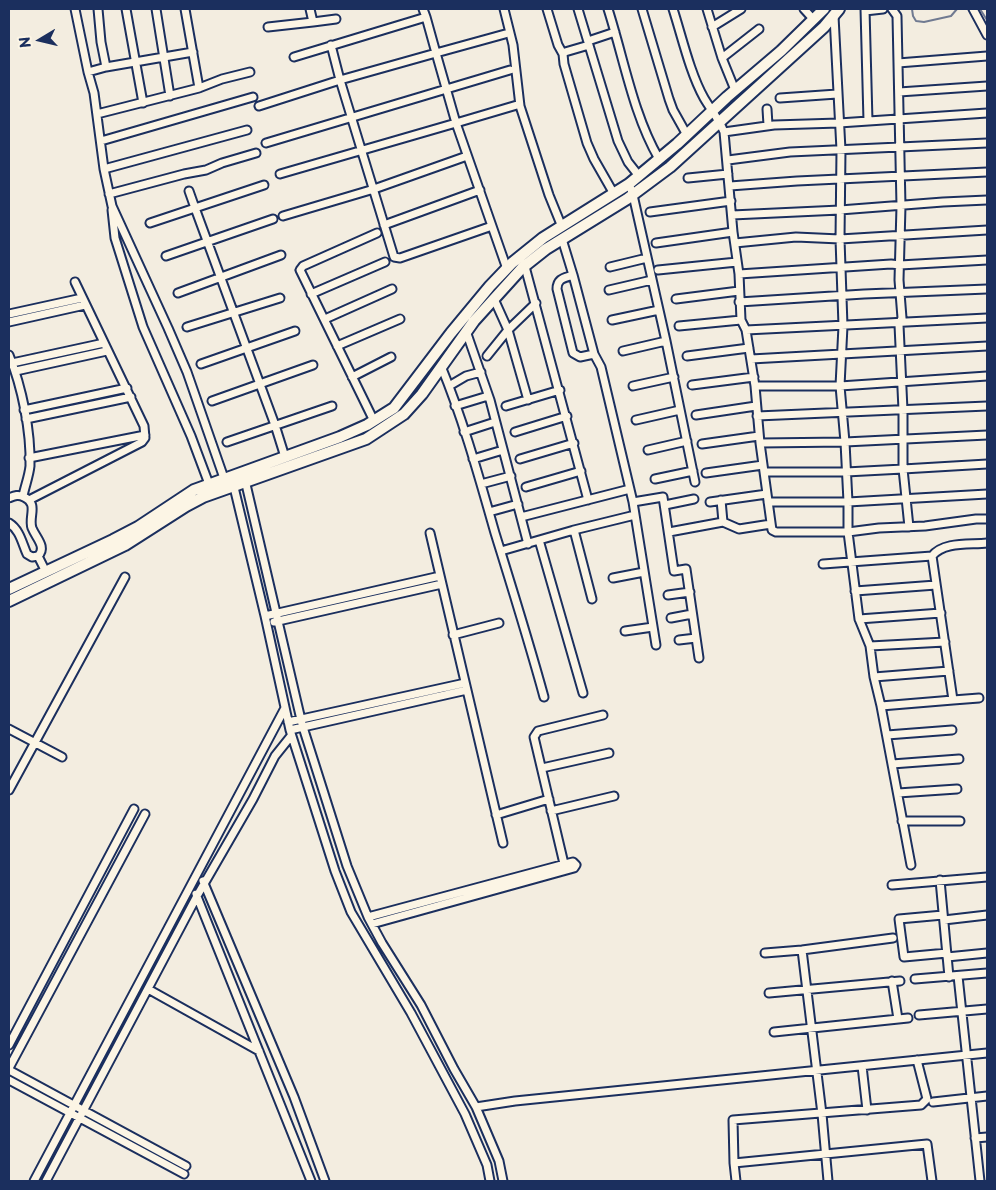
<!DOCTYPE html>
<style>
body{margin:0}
#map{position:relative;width:996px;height:1190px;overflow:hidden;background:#f3ede0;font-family:"Playpen Sans",sans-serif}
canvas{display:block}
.frame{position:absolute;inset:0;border:10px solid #1b2f5e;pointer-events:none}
.north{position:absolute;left:15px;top:15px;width:50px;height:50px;-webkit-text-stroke:4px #fcf5e5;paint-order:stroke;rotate:261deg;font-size:14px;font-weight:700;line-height:20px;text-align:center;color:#1b2f5e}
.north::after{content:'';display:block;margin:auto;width:18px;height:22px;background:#1b2f5e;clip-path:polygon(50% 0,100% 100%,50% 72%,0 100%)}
</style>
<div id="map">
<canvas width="996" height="1190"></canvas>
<div class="frame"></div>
<div class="north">N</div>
</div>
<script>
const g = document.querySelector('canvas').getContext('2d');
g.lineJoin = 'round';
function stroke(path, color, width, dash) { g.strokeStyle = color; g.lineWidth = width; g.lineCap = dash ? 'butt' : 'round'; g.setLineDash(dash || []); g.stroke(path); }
const stream = new Path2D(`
 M 912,9 L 913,16 L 916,21 L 924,22 L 951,16 L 957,9
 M 980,9 L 987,20`);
const street = new Path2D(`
 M 75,9 L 88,72 L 94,93 L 104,169 L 112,206 L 168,328 L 187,372 L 225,481
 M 98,9 L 101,42 L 106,67
 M 126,9 L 143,103
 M 156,9 L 170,96
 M 423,9 L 426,17
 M 504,9 L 513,45 L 520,106 L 549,195 L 562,227
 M 547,9 L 558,45 L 563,54
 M 578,9 L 618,141 L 628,162 L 639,176
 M 608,9 C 624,59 633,114 659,159
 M 642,9 L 669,99 L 673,110 L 687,135
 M 673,9 C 682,37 690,73 704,98 C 711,110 719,119 724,132 L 733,232 L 739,274 L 741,320 L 746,330 L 755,386 L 760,443 L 772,530 L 776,532 L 848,532 L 879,528 L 925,526 L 976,519 L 987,519
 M 707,9 L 722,58 L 735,90
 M 804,9 L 814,20
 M 865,9 L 868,121
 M 973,9 L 987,35
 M 865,11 L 883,9
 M 834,16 L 841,150 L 840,239 L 843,326 L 840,386 L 845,442 L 848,502 L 848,532 L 859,619 L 870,646 L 874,677 L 881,706 L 911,865
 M 313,22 L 336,19
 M 268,27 L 313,22 L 310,9
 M 712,27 L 741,9
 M 505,34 L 436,53 L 456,123 L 517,105
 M 588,41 L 615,32
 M 331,45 L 340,80 L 394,257 L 400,258 L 492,226
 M 589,45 L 565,52 L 563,54 L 564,64 L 587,143 L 594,159 L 614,194
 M 722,58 L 759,29
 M 898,63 L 987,56
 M 88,72 L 106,67 L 193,52
 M 199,88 L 222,79 L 250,72
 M 899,92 L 987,86
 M 780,98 L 837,94
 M 259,106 L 340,80 L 436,53 L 426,17 L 294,57
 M 767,109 L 768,125
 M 97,114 L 199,88 L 185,9
 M 724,132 L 774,125 L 839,123 L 987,113
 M 101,141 L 253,97
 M 266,143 L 510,70
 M 728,160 L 790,152 L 987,143
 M 104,169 L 247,130
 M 280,174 L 456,123 L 507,269
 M 688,178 L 728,174
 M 629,184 L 633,195 L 666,341 L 695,482
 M 730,186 L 797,181 L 987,172
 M 189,191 L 195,208 L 264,185
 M 109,194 L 184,174 L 206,170 L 222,163 L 256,153
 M 112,210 L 115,238 L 143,327 L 191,436 L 209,484
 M 650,212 L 731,201
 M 732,215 L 840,210 L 943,202 L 987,200
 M 283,216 L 374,189 L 467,156
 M 150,223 L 195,208 L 275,425 L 285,457
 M 384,225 L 480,190
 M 562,239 L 573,275 L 594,354 L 601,367 L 633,502 L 656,645
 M 656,243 L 733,232
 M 735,243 L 796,237 L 840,239 L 987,230
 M 166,256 L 273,219
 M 524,263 L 588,500
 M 610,267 L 647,258
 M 658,270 L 737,262
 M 739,274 L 891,264 L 900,265 L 987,260
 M 573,275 C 565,278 557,278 557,289 L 573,353 L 580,357 L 594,354
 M 609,290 L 652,280
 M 178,293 L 281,255
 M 311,294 L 385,262
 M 494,299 L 508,330 L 528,400
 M 676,299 L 739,291
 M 739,302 L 864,294 L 987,289
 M 9,314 L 82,298
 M 325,319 L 392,289
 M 612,320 L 659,310
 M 9,322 L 85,305
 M 679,326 L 741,320
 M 187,327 L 280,298
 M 746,330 L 987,318
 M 466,331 L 490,400 L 528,544
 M 337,346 L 400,319
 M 623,351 L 666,341
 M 9,355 C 22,387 31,431 30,466 C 29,476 25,486 23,496
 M 487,356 L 508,330 L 536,303
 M 687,356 L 749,348
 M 751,359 L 987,346
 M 12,363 L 104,343
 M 201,364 L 295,331
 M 441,366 C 463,419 479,477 495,533 C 512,588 529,642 544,697
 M 16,371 L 107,351
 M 352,377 L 391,357
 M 692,385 L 754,377
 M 449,386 L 466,376 L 481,372
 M 633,386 L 674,377
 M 755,386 L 840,386 L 987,376
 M 212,401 L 313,365
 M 455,406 L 488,396
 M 506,406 L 560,390
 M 24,410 L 127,388
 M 696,415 L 756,406
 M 757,416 L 987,406
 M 26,419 L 131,397
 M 636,420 L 680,410
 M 374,421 L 300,270 L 303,266 L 377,233
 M 464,432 L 495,422
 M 515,432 L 567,416
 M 227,442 L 332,406
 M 760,443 L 845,442 L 987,435
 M 702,444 L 759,436
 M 648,450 L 687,441
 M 29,458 L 145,435
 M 473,459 L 503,450
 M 520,459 L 574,443
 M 764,472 L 846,472 L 903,469 L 903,410 L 899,325 L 902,318 L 899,280 L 901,206 L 897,16 L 892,9
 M 706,473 L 763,465
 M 655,479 L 693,471
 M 245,480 L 302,724 L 347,866 L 368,917 L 382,943 L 421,1005 L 454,1069 L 476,1107 L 499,1161 L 503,1181
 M 233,483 L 265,616 L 290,730 L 335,871 L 351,912 L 411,1013 L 465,1114 L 487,1165 L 490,1181
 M 481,484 L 511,476
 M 526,487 L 581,471
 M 9,498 C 14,496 18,494 24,497 C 39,504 28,517 32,528 C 36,538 47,547 38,556
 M 29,500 L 142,442 L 145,438 L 144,426 L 75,282
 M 721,500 L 723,522
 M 633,502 L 663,497 L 674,571 L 686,569 L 699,658
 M 710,502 L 767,494
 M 768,502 L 848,502 L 987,494
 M 665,505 L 694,499
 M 489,512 L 518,504
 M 521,517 L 630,489
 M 9,523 C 20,530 22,543 27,554 L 32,557 L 38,556
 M 909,527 L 903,469 L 987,464
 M 574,530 L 592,599
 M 669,532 L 723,522 L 739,529 L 771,524
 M 430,533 L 503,843
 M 539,540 L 583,693
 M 501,551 L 574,530 L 635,515
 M 38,556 L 46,572
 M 823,564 L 932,556
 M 613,578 L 644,572
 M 855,591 L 936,585
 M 668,595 L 690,592
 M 265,616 L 440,576
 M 671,618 L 692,614
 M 859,619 L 941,613
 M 274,622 L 442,584
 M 625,631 L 653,627
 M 453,635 L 499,623
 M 679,640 L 696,638
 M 870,646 L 945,642
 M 874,677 L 949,671
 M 979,698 L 953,700 L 932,556 C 944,541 970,545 987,543
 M 881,706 L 953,700
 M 288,722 L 465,683
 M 9,729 L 62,757
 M 290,730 L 467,690
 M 887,735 L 952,730
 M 892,764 L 959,759
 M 542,768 L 609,753
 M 9,790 L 125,577
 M 898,793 L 957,789
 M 551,811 L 614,796
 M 496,815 L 549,799
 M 902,821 L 960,821
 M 565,868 L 534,737 L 538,731 L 603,715
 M 940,880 L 949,977
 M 203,881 L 294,1097 L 325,1181
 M 892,885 L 987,877
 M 196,894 L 311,1181
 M 943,915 L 899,919 L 904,957 L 947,953
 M 368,917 L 569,863 L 573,862 L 576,865 L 574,868 L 372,924
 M 944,920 L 987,915
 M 802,950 L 822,1114 L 828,1181
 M 765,953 L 802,950 L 893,938
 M 947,957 L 987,953
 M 958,976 L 980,1181
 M 915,979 L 987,973
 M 892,981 L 898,1019
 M 148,989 L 259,1051
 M 769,993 L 900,981
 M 919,1015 L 987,1009
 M 774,1032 L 908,1018
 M 9,1045 L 134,809
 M 862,1066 L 867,1110
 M 9,1068 L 145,814
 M 9,1070 L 186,1166
 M 9,1080 L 184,1174
 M 933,1102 L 987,1096
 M 476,1107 L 515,1101 L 987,1053
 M 975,1138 L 987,1137
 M 734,1163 L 927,1144 L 932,1181
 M 34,1181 L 285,708
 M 46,1181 L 197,896 L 253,799 L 275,756 L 291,736
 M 736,1181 L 734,1163 L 733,1120 L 921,1105 L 927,1099 L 917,1060`);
const secondary = new Path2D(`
 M 9,589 L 113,540 L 138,527 L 194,490 L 340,437 L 367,425 L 394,408 L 451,333 L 490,286 L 512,263 L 543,238 L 629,184 L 677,144 L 727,97 L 781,51 L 824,9
 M 9,601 L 125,545 L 186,506 L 203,497 L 366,439 L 404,414 L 422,394 L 474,321 L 522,268 L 546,249 L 627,199 L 670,167 L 824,27 L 839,9`);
stroke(stream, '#707a91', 2);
stroke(street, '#1b2f5e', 11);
stroke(secondary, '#1b2f5e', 14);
stroke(street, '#fcf5e5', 7);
stroke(secondary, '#fcf5e5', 10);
</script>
